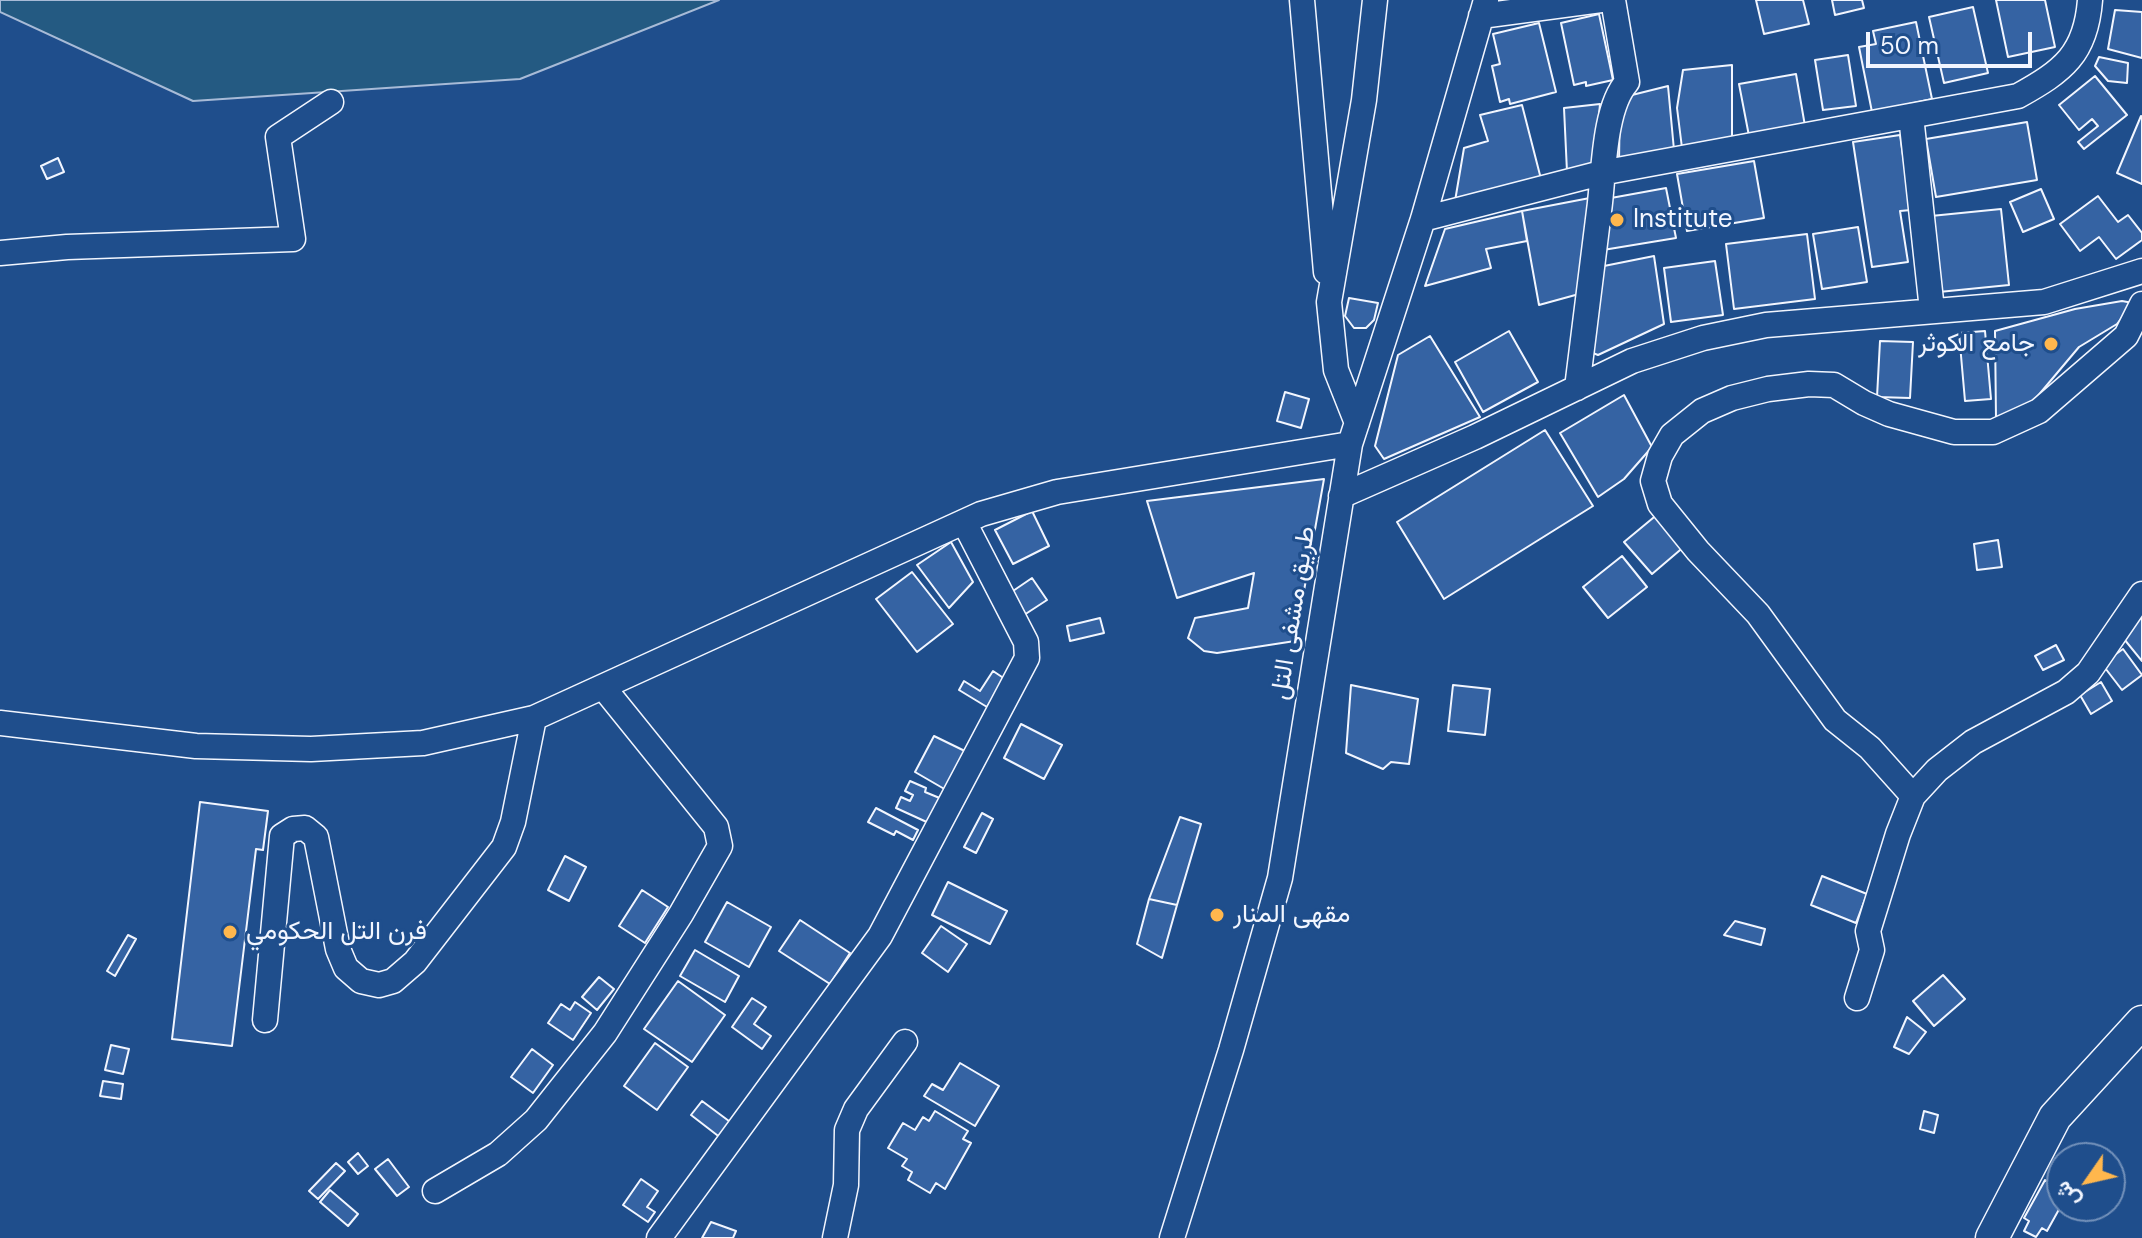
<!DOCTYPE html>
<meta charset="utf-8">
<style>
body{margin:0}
#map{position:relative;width:2142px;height:1238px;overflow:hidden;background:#1f4e8c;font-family:"DM Sans",Vazirmatn,sans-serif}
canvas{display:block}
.north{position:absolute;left:2046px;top:1142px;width:80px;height:80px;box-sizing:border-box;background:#1f4e8c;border:2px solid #7391ba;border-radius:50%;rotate:236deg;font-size:22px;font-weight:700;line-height:32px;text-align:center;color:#f2f6ff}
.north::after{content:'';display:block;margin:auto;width:28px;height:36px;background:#ffb74d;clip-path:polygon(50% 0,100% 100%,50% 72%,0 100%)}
.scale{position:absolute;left:1866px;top:32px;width:166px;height:36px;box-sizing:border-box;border:4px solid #f2f6ff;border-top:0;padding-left:10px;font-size:24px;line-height:28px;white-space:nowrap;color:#f2f6ff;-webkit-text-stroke:6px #1f4e8c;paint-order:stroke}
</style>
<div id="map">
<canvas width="2142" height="1238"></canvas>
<div class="north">ش</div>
<div class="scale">50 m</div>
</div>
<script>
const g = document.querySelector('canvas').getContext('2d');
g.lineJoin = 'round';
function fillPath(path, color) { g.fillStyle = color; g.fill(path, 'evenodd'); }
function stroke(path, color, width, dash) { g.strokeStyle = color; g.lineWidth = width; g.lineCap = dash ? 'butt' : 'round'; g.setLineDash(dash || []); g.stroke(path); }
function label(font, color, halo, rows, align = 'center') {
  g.font = font + ' "DM Sans",Vazirmatn,sans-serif'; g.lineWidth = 6; g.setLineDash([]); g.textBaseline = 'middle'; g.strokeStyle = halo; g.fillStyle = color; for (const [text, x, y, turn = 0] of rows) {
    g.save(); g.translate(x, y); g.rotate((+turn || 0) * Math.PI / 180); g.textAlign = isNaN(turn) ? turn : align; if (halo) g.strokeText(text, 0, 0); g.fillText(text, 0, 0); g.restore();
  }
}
const green = new Path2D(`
 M 0,0 L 719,0 L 520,79 L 193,101 L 0,12 Z`);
const building = new Path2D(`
 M 1756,0 L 1803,0 L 1809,24 L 1764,34 Z
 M 1832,0 L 1862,0 L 1864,8 L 1835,15 Z
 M 1996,0 L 2045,0 L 2055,47 L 2008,57 Z
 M 1973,7 L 1988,73 L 1944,83 L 1929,17 Z
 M 2115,10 L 2142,12 L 2142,58 L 2108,49 Z
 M 1599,14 L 1613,80 L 1586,86 L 1586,82 L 1574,85 L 1561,23 Z
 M 1916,22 L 1932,99 L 1872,112 L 1859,47 L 1876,44 L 1873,31 Z
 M 1539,23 L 1556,92 L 1510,104 L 1509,99 L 1500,102 L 1492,66 L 1500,64 L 1493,34 Z
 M 1848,55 L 1856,106 L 1823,110 L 1815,60 Z
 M 2099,57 L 2128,63 L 2127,83 L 2108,81 L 2095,66 Z
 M 1732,65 L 1732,138 L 1682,148 L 1677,108 L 1683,70 Z
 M 1796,74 L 1805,126 L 1749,136 L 1739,84 Z
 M 2095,76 L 2127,115 L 2084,149 L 2078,142 L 2098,126 L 2092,119 L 2079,130 L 2059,105 Z
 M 1668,86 L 1674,150 L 1619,162 L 1620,98 Z
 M 1600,104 L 1594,167 L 1567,172 L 1564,108 Z
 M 1522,105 L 1541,179 L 1455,201 L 1464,148 L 1488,141 L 1480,115 Z
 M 2141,116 L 2142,117 L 2142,184 L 2117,173 Z
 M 2027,122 L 2037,180 L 1936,197 L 1926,139 Z
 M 1900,135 L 1911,210 L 1900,211 L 1908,262 L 1872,267 L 1853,142 Z
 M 58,158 L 64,172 L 47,179 L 41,166 Z
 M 1754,161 L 1764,218 L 1687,231 L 1677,174 Z
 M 1666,188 L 1676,238 L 1603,250 L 1611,198 Z
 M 2041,189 L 2054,219 L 2023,232 L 2010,202 Z
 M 2098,196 L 2118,222 L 2128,215 L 2142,233 L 2142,240 L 2116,259 L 2099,237 L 2080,251 L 2060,224 Z
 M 1595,197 L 1579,294 L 1539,305 L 1522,211 Z
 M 2001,209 L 2009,285 L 1939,292 L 1931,216 Z
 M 1522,211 L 1527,241 L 1486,249 L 1491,268 L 1425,286 L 1445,229 Z
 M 1858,227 L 1867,282 L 1822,289 L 1813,234 Z
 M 1807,234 L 1815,299 L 1734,309 L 1726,244 Z
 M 1654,256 L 1664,324 L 1598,355 L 1583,349 L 1599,267 Z
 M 1715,261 L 1723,315 L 1671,322 L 1664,268 Z
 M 1349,298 L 1378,303 L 1374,320 L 1366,328 L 1354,328 L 1345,316 Z
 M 2122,301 L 2133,303 L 2117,324 L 2079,347 L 2031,404 L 1996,419 L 1995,331 L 2075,309 Z
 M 1509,331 L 1538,382 L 1483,412 L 1455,362 Z
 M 1985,331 L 1991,399 L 1965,401 L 1959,333 Z
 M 1430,336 L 1480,417 L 1384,459 L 1375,446 L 1398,355 Z
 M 1880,341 L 1913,342 L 1910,398 L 1877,397 Z
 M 1285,392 L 1309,399 L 1301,428 L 1277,421 Z
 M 1624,395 L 1652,447 L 1624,479 L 1598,497 L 1560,433 Z
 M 1545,430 L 1593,506 L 1444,599 L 1397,522 Z
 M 1324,479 L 1295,641 L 1217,653 L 1204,651 L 1188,638 L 1195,618 L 1248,608 L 1254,573 L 1177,598 L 1147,501 Z
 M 1032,511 L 1049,546 L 1013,564 L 995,530 Z
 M 1659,513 L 1686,545 L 1652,574 L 1624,542 Z
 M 1998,540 L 2002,567 L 1977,570 L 1974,544 Z
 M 951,542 L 973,582 L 949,608 L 917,565 Z
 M 1622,556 L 1647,587 L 1608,618 L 1583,587 Z
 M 912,572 L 953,624 L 917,652 L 876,599 Z
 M 1032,578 L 1047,600 L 1024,615 L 1010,593 Z
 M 2142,616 L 2142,661 L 2120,634 Z
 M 1100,618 L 1104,633 L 1070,641 L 1067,626 Z
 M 2056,645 L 2064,660 L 2043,670 L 2035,656 Z
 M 2123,649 L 2142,675 L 2122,690 L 2102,664 Z
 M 993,671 L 1005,679 L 987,707 L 959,690 L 964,681 L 980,691 Z
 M 2101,682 L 2112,701 L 2091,714 L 2080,695 Z
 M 1351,685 L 1418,699 L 1409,764 L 1391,762 L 1383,769 L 1346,753 Z
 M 1453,685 L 1490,689 L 1485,735 L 1448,731 Z
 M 1021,724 L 1062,745 L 1044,779 L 1004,758 Z
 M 934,736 L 973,755 L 953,794 L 915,772 Z
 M 910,781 L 926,788 L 925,792 L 942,799 L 931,824 L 896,808 L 901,797 L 910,801 L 913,795 L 905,791 Z
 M 200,802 L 268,811 L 263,850 L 256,849 L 232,1046 L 172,1039 Z
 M 876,808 L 918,830 L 913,840 L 896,831 L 894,835 L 868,822 Z
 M 982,813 L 993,819 L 976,853 L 964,847 Z
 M 1180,817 L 1201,824 L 1177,905 L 1149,899 Z
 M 565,856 L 586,867 L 569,901 L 548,890 Z
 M 1822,876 L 1867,894 L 1856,923 L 1811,905 Z
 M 948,882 L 1007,911 L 990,944 L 932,915 Z
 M 642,890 L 668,907 L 645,943 L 619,926 Z
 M 1149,899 L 1177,905 L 1162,958 L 1137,944 Z
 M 727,902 L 771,927 L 749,967 L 705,942 Z
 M 800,920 L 850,953 L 830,984 L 779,951 Z
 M 1735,921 L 1765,929 L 1761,945 L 1724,935 Z
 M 941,926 L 967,944 L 948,972 L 922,953 Z
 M 128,935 L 136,939 L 115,976 L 107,971 Z
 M 695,950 L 739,976 L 725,1002 L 680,976 Z
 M 1943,975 L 1965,999 L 1934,1026 L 1913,1001 Z
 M 599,977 L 614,989 L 597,1010 L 582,997 Z
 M 678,981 L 725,1015 L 692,1062 L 644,1029 Z
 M 752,998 L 766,1007 L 754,1024 L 771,1036 L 762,1049 L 732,1027 Z
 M 575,1002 L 591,1013 L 573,1040 L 548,1023 L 561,1004 L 570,1010 Z
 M 1907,1017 L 1926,1032 L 1909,1054 L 1894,1047 Z
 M 655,1043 L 688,1067 L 657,1110 L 624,1086 Z
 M 111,1045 L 129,1049 L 123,1074 L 105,1070 Z
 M 532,1049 L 553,1065 L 533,1093 L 511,1077 Z
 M 960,1063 L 999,1086 L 975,1126 L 924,1096 L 932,1084 L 943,1090 Z
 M 103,1081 L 123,1084 L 121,1099 L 100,1096 Z
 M 702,1101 L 737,1127 L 726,1142 L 691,1115 Z
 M 935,1111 L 968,1131 L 963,1139 L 971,1143 L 945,1189 L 936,1183 L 930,1193 L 908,1180 L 912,1172 L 902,1166 L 907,1159 L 888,1148 L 903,1123 L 915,1130 L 923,1117 L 929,1121 Z
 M 1924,1111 L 1938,1115 L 1934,1133 L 1920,1129 Z
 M 358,1153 L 368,1166 L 358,1174 L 348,1162 Z
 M 388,1159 L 409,1187 L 397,1196 L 375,1169 Z
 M 336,1163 L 345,1171 L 318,1199 L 309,1191 Z
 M 641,1179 L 658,1191 L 647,1207 L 655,1212 L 648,1222 L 623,1205 Z
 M 2045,1180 L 2062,1190 L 2062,1204 L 2047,1231 L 2042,1228 L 2036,1237 L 2024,1231 L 2029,1221 L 2024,1218 Z
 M 330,1190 L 358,1214 L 348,1226 L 320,1202 Z
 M 711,1222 L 736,1231 L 733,1238 L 702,1238 Z`);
const minor = new Path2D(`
 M 1302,0 L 1326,272
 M 1481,16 L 1601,0
 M 1911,116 L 1932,310
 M 1423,219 L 1601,173 L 2018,96 C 2063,71 2086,54 2090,0
 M 0,253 L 67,247 L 293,239 L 278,137 L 331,102
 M 1577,388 C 1584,329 1592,270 1599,211 C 1604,176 1603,109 1627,82 L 1613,0
 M 1357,423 L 1336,370 L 1329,302 L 1364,100 L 1375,0
 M 1341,496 L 1475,437 L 1632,361 L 1703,338 L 1766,325 L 2044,302 L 2142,271
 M 0,723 L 196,746 L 311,749 L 423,743 L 534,718 L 981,514 L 1057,492 L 1350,444
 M 1913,796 L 1870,748 L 1835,720 L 1758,614 L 1698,551 L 1660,504 L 1653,481 L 1660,456 L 1672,435 L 1702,411 L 1732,398 L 1768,389 L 1809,384 L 1834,385 L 1864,403 L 1889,414 L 1954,432 L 1993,432 L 2039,411 L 2126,336 L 2142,304
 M 1857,998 L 1872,950 L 1868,931 L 1898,834 L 1913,796 L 1937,770 L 1973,742 L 2066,692 L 2088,673 L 2142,594
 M 265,1020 L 282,836 L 293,829 L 305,828 L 316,837 L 338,949 L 346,968 L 361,981 L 379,985 L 393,981 L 415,962 L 504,847 L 513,822 L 534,718
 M 435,1191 L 498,1154 L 536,1120 L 605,1033 L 681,914 L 720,846 L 716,827 L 603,687
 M 659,1238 L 880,936 L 1027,658 L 1026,642 L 964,522
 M 835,1238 L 846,1185 L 847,1130 L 856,1109 L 905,1042
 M 1172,1238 L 1231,1050 L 1280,878 L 1350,444 L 1423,219 L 1486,0`);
const major = new Path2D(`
 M 1992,1238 L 2055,1117 L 2142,1022`);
const markers = [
 [1617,220,8,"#ffb74d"],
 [2051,344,8,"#ffb74d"],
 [1217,915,8,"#ffb74d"],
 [230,932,8,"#ffb74d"]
];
const poiNames = [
 ["Institute",1633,220],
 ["جامع الكوثر",2035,344,"right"],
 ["مقهى المنار",1233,915],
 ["فرن التل الحكومي",246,932]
];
const streetNames = [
 ["طريق مشفى التل",1294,613,-81]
];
fillPath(green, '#245a82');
stroke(green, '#a8bbd7', 2);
fillPath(building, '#3563a3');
stroke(building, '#f2f6ff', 2);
stroke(minor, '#f2f6ff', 27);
stroke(major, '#f2f6ff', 35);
stroke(minor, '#1f4e8c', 24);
stroke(major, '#1f4e8c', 32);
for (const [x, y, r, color] of markers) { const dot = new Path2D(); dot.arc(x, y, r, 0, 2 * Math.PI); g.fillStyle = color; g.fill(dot); stroke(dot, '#1f4e8c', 3); }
label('26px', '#f2f6ff', '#1f4e8c', poiNames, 'left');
label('26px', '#f2f6ff', '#1f4e8c', streetNames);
</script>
